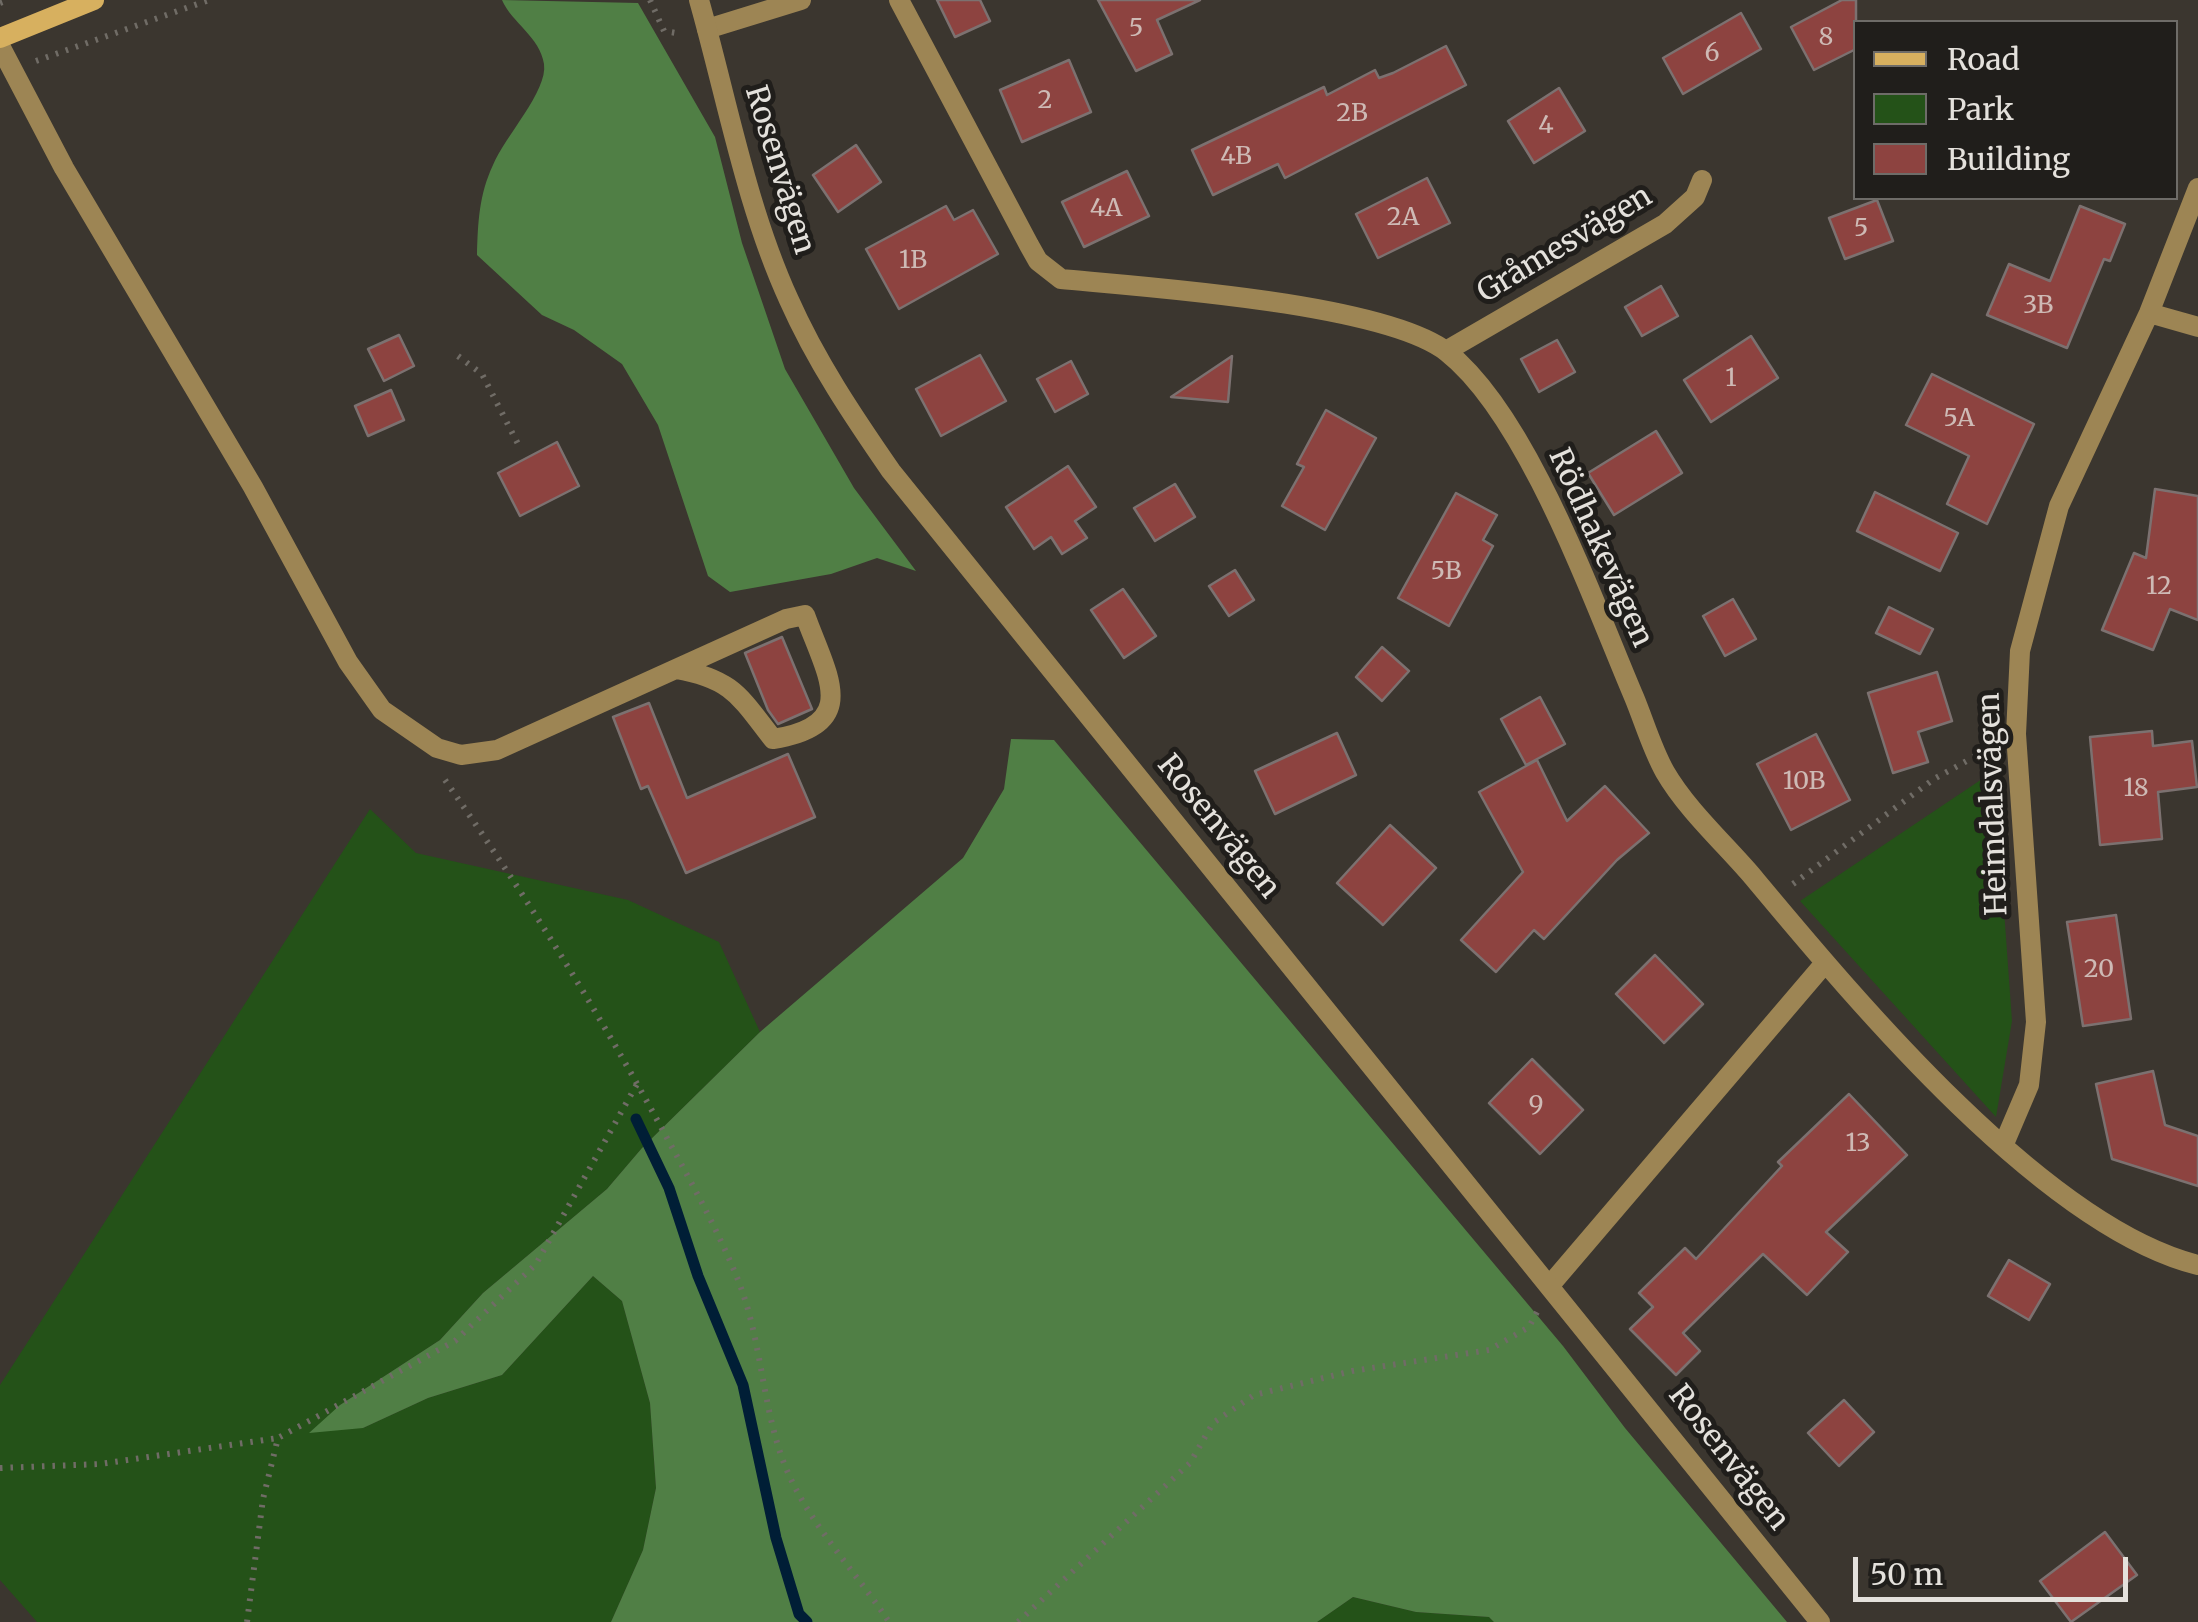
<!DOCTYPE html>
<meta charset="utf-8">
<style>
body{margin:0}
#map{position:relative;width:2198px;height:1622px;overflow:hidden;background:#3b362f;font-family:Merriweather,serif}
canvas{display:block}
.legend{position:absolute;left:1853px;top:20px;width:325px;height:180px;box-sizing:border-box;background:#201e1b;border:2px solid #6e6c68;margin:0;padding:12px 18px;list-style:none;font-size:30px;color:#e4e1dc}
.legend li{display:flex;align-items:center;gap:20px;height:50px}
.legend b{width:50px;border:2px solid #6e6c68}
.scale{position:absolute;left:1853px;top:1557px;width:275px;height:45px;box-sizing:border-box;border:5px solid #e4e1dc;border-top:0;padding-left:12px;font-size:30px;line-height:35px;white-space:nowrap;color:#e4e1dc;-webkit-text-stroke:8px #201e1b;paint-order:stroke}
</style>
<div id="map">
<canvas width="2198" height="1622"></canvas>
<ul class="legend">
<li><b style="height:12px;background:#d7b05f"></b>Road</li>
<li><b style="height:28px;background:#245218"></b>Park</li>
<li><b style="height:28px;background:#8d4340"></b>Building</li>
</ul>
<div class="scale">50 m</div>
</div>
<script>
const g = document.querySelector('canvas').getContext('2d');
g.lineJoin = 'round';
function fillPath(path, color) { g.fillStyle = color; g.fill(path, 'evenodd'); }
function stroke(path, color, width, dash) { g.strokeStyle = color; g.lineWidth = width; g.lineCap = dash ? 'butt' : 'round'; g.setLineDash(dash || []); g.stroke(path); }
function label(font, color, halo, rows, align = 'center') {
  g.font = font + ' Merriweather,serif'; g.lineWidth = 10; g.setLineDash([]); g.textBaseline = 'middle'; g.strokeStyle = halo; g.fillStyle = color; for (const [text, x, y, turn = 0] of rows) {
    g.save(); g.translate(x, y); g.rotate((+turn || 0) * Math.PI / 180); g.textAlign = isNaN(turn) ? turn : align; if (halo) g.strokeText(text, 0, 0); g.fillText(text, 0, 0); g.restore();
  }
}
const green = new Path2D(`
 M 1994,771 L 2012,1021 L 1996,1117 L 1800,901 Z
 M 370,809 L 416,853 L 628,900 L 719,942 L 760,1032 L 642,1148 L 607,1189 L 483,1293 L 440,1340 L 340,1405 L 363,1428 L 428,1398 L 502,1375 L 593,1276 L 622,1301 L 650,1403 L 656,1488 L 643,1550 L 611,1622 L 37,1622 L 0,1580 L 0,1385 Z
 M 1353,1597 L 1416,1612 L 1489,1617 L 1494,1622 L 1317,1622 Z`);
const forest = new Path2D(`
 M 502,0 L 638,3 L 715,137 L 742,243 L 785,369 L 854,488 L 916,571 L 877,558 L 831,574 L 730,592 L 708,576 L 658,425 L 622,364 L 574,330 L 542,315 L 477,255 C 478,222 479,195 493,165 C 505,136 548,91 544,64 C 540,37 512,23 502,0 Z
 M 1011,739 L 1054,740 L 1563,1346 L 1625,1428 L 1787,1622 L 1494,1622 L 1489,1617 L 1416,1612 L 1353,1597 L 1317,1622 L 611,1622 L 643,1550 L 656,1488 L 650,1403 L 622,1301 L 593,1276 L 502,1375 L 428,1398 L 363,1428 L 309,1433 L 340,1405 L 440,1340 L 483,1293 L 607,1189 L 642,1148 L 760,1032 L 963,858 L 1004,789 Z`);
const stream = new Path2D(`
 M 636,1119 L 669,1188 L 698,1276 L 743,1385 L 776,1538 L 799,1614 L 807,1622`);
const building = new Path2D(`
 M 937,0 L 980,0 L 990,21 L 955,37 Z
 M 1098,0 L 1200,0 L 1157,20 L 1172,54 L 1136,71 Z
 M 1842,0 L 1856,0 L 1856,49 L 1814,70 L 1791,27 Z
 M 1741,13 L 1761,49 L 1683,94 L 1663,58 Z
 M 1446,46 L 1466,85 L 1285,178 L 1278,164 L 1213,195 L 1192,150 L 1324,87 L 1327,95 L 1375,70 L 1379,78 L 1393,73 Z
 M 1069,60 L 1091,112 L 1022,142 L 1000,90 Z
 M 1559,88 L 1585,131 L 1534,163 L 1508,121 Z
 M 856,145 L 881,182 L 838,212 L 813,175 Z
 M 1127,171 L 1149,216 L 1084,247 L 1062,202 Z
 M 1427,178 L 1450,223 L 1378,258 L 1356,214 Z
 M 1877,200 L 1893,241 L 1845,259 L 1829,218 Z
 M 946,206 L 954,220 L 973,210 L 998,254 L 899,309 L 866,249 Z
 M 2080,206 L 2125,224 L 2110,261 L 2104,259 L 2067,348 L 1987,315 L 2009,264 L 2050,281 Z
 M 1661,286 L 1678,316 L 1642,336 L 1625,307 Z
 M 399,335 L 414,366 L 384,381 L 368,349 Z
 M 1751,336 L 1778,378 L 1711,422 L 1684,380 Z
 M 1557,340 L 1575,372 L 1539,392 L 1521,359 Z
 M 980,355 L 1006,401 L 941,436 L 916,389 Z
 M 1232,356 L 1228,402 L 1171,397 Z
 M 1071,361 L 1088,394 L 1055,412 L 1037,379 Z
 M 1932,374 L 2034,424 L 1987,524 L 1947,504 L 1969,456 L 1906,425 Z
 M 391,390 L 404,420 L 368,436 L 355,406 Z
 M 1326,410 L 1376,438 L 1325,530 L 1282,506 L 1304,467 L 1297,464 Z
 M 1656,431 L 1682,473 L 1614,515 L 1588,473 Z
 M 557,442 L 579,486 L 520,516 L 498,473 Z
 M 1068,466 L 1096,507 L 1075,521 L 1087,538 L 1062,554 L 1051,537 L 1034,549 L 1006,507 Z
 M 1175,484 L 1195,517 L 1155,541 L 1134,508 Z
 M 2155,489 L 2198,496 L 2198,620 L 2170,609 L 2153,650 L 2102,630 L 2134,553 L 2146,558 Z
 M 1875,492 L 1958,533 L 1940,571 L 1857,531 Z
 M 1456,493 L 1497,515 L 1483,540 L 1493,546 L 1449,626 L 1398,598 Z
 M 1235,570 L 1254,600 L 1229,616 L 1209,586 Z
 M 1123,589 L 1156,636 L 1124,658 L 1091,610 Z
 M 1733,599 L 1756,639 L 1725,656 L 1703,616 Z
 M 1889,607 L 1933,629 L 1920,654 L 1876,633 Z
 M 782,637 L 812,709 L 778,724 L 768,710 L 745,653 Z
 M 1382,647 L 1409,671 L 1382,701 L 1356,677 Z
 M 1937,672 L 1952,721 L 1918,732 L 1928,762 L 1893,773 L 1868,693 Z
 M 1540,697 L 1565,744 L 1526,765 L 1501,719 Z
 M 649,703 L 687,798 L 788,754 L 815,817 L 686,873 L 648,786 L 641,789 L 613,717 Z
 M 2152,731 L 2153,746 L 2192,741 L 2197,787 L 2158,792 L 2162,839 L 2100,845 L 2090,737 Z
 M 1337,733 L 1356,775 L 1275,814 L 1255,771 Z
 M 1816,734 L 1850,800 L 1791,830 L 1757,764 Z
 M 1537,760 L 1567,821 L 1605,786 L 1649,833 L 1617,860 L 1544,939 L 1534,930 L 1496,972 L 1461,940 L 1523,872 L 1479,792 Z
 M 1390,825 L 1436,868 L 1383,925 L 1337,883 Z
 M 2116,915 L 2131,1019 L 2083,1026 L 2067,922 Z
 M 1655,955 L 1703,1004 L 1664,1043 L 1616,994 Z
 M 1532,1059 L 1583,1110 L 1540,1154 L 1489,1103 Z
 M 2153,1071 L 2165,1125 L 2198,1136 L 2198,1186 L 2112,1159 L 2096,1084 Z
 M 1849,1094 L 1907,1155 L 1826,1232 L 1848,1252 L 1807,1295 L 1763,1254 L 1683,1333 L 1700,1351 L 1676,1375 L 1630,1329 L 1653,1307 L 1639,1293 L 1685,1248 L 1696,1259 L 1782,1166 L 1778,1162 Z
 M 2009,1260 L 2050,1284 L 2029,1320 L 1988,1296 Z
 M 1844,1400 L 1874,1432 L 1839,1466 L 1808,1433 Z
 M 2105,1532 L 2137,1575 L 2071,1622 L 2040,1581 Z`);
const path = new Path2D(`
 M 650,0 L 664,31 L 682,34
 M 0,3 L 8,0
 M 36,61 L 209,0
 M 458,356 L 482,374 L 519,446
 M 445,780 C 524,893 595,1006 661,1127 C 687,1175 715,1224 736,1275 C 761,1334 761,1398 782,1458 C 804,1519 854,1569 889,1622
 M 1793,884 L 1934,779 L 1992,747
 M 0,1468 L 100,1464 L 278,1438
 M 247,1622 L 263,1499 L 278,1438 L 455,1341 L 536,1264 L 637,1084
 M 1018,1622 L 1190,1463 L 1213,1423 L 1254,1395 L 1352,1371 L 1489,1350 L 1529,1327 L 1537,1312`);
const minor = new Path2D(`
 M 899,0 L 1029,245 L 1038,261 L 1061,279 C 1146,287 1384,303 1447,352 C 1528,416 1593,601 1634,697 C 1644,721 1652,749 1665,772 C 1687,810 1725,844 1753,877 C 1854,998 2044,1227 2198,1265
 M 707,29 L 801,0
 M 0,46 L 64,168 L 253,487 L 348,662 L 382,710 L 437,748 L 461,755 L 497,750 L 786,619 L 805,615 C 827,676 862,725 773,739 C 740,697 733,679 676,669
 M 2149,313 L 2198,327
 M 1446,351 L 1665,224 L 1695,197 L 1702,180
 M 2003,1146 L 2029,1085 L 2036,1022 L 2016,734 L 2020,651 L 2059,506 L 2149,313 L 2198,188
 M 1551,1284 L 1825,963`);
const tertiary = new Path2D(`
 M 699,0 C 727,99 746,206 789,300 C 816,361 853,416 891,471 L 1820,1622`);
const secondary = new Path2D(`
 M 0,38 L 94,0`);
const numberNames = [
 ["5",1136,29],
 ["8",1826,38],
 ["6",1712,54],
 ["2",1045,101],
 ["2B",1352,114],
 ["4",1546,126],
 ["4B",1236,157],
 ["4A",1106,209],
 ["2A",1403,218],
 ["5",1861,229],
 ["1B",913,261],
 ["3B",2038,306],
 ["1",1731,379],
 ["5A",1959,419],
 ["5B",1446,572],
 ["12",2159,587],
 ["10B",1804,782],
 ["18",2136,789],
 ["20",2099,970],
 ["9",1536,1106],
 ["13",1858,1144]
];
const streetNames = [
 ["Rosenvägen",779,170,73],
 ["Gråmesvägen",1565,245,-31],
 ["Rödhakevägen",1600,548,66],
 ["Heimdalsvägen",1994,804,-92],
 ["Rosenvägen",1218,827,51],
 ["Rosenvägen",1728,1458,52]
];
fillPath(green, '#245218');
fillPath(forest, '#507f45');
stroke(stream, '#001e36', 11);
fillPath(building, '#8d4340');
stroke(building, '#7c7170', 2.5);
stroke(path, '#706c66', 6, [2.5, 8]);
stroke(minor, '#9d8554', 20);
stroke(tertiary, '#9d8554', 20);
stroke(secondary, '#d7b05f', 20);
label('25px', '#cebab5', null, numberNames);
label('30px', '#e4e1dc', '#201e1b', streetNames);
</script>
